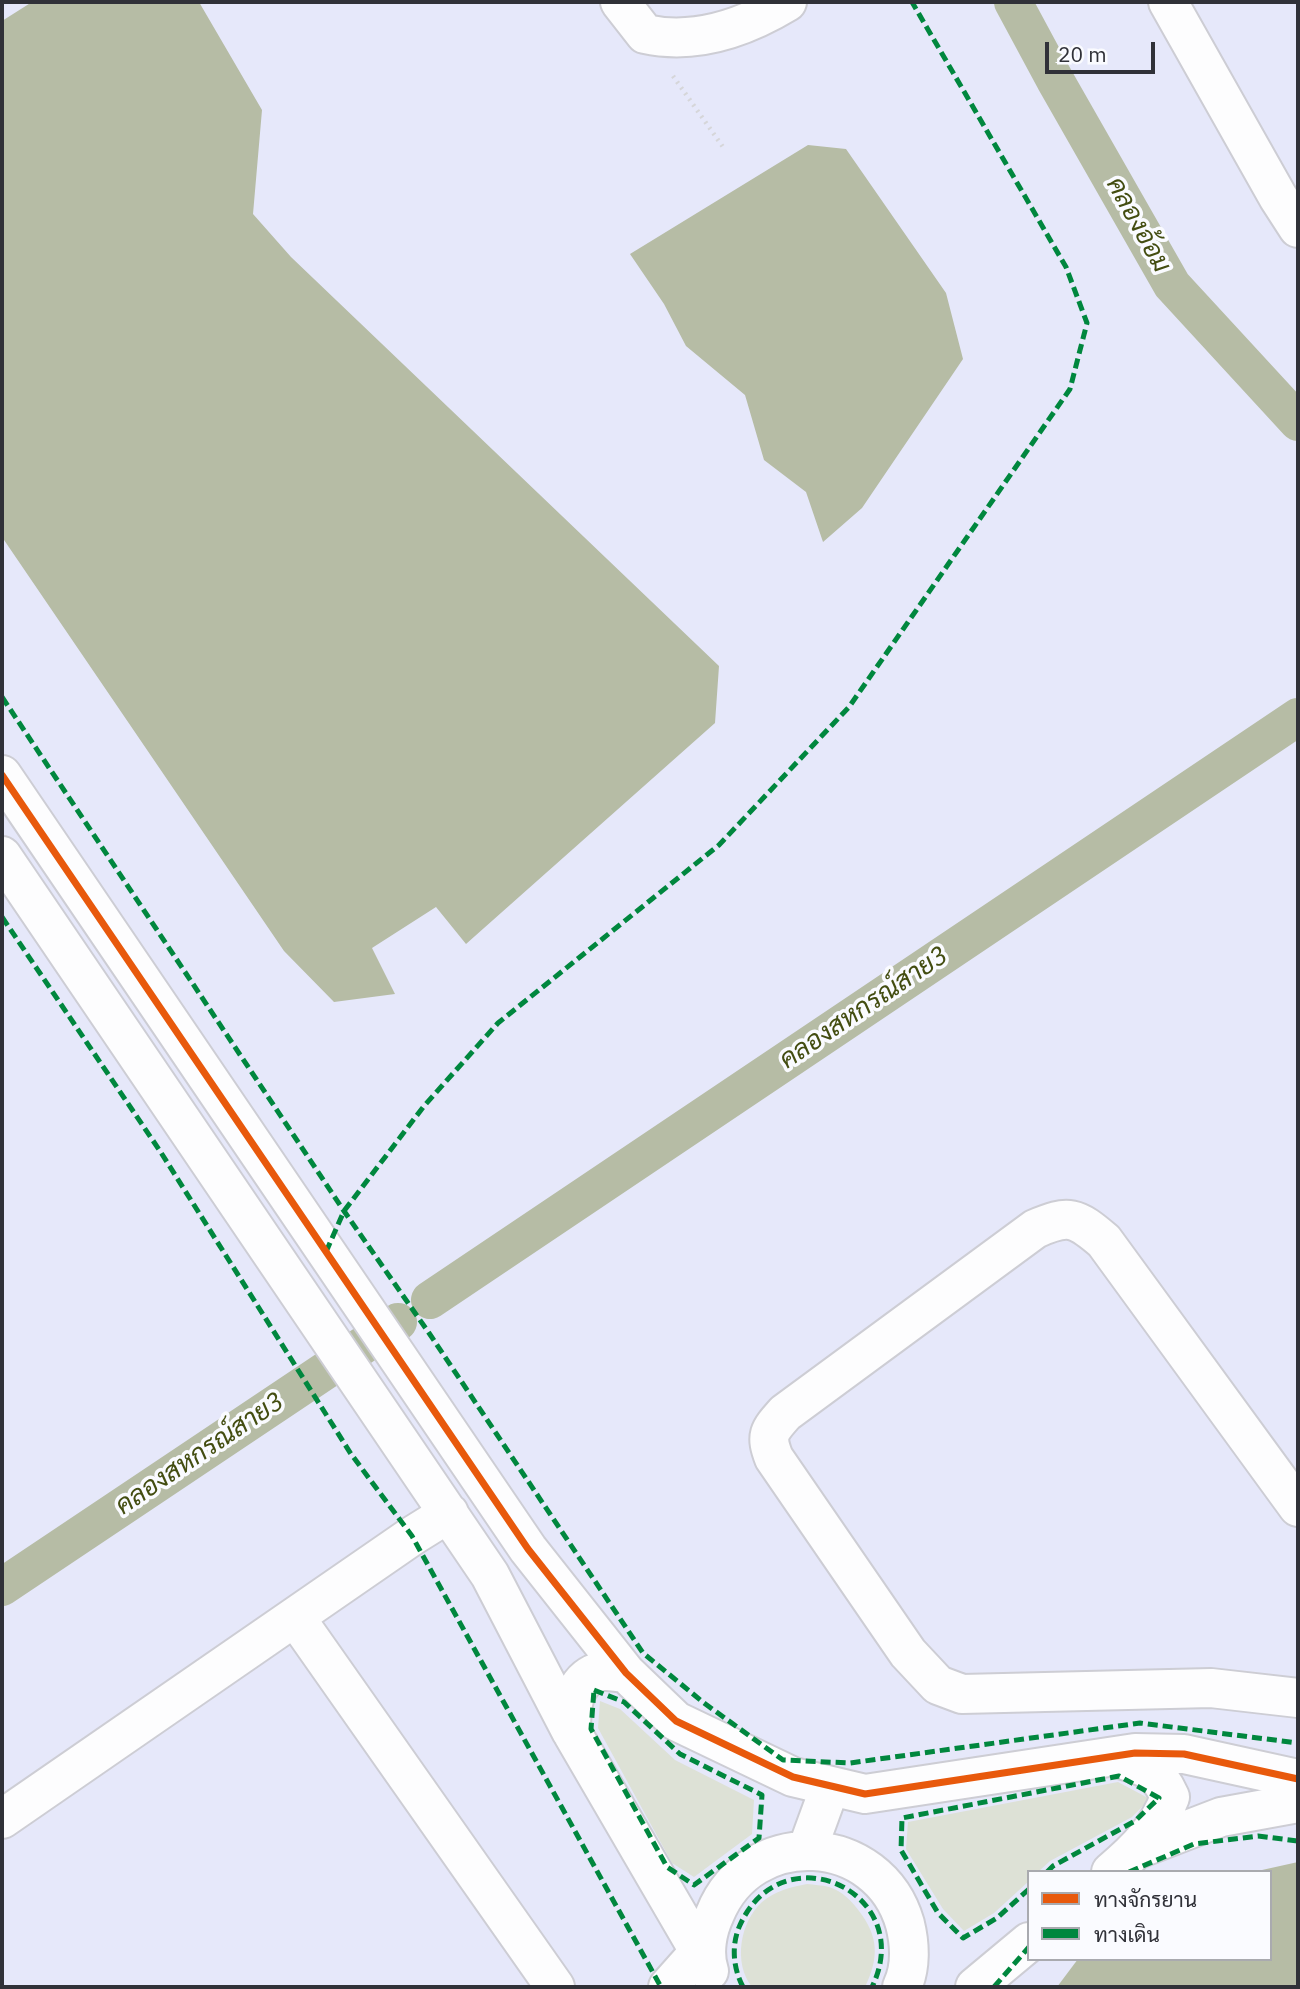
<!DOCTYPE html>
<meta charset="utf-8">
<style>
body{margin:0}
#map{position:relative;width:1300px;height:1989px;overflow:hidden;background:#eff0f8;font-family:"IBM Plex Sans",Sarabun,sans-serif}
canvas{display:block}
.frame{position:absolute;inset:0;border:4px solid #303138;pointer-events:none}
.legend{position:absolute;left:1027px;top:1870px;width:245px;height:91px;box-sizing:border-box;background:#fafbff;border:2px solid #a9aaaf;margin:0;padding:9px 12px;list-style:none;font-size:21px;color:#303138}
.legend li{display:flex;align-items:center;gap:14px;height:35px}
.legend b{width:35px;border:2px solid #a9aaaf}
.scale{position:absolute;left:1045px;top:42px;width:110px;height:32px;box-sizing:border-box;border:4px solid #303138;border-top:0;padding-left:9px;font-size:21px;line-height:24px;white-space:nowrap;color:#303138;-webkit-text-stroke:5px #fafbff;paint-order:stroke}
</style>
<div id="map">
<canvas width="1300" height="1989"></canvas>
<div class="frame"></div>
<ul class="legend">
<li><b style="height:9px;background:#e8590c"></b>ทางจักรยาน</li>
<li><b style="height:9px;background:#00873e"></b>ทางเดิน</li>
</ul>
<div class="scale">20 m</div>
</div>
<script>
const g = document.querySelector('canvas').getContext('2d');
g.lineJoin = 'round';
function fillPath(path, color) { g.fillStyle = color; g.fill(path, 'evenodd'); }
function stroke(path, color, width, dash) { g.strokeStyle = color; g.lineWidth = width; g.lineCap = dash ? 'butt' : 'round'; g.setLineDash(dash || []); g.stroke(path); }
function label(font, color, halo, rows, align = 'center') {
  g.font = font + ' "IBM Plex Sans",Sarabun,sans-serif'; g.lineWidth = 7; g.setLineDash([]); g.textBaseline = 'middle'; g.strokeStyle = halo; g.fillStyle = color; for (const [text, x, y, turn = 0] of rows) {
    g.save(); g.translate(x, y); g.rotate((+turn || 0) * Math.PI / 180); g.textAlign = isNaN(turn) ? turn : align; if (halo) g.strokeText(text, 0, 0); g.fillText(text, 0, 0); g.restore();
  }
}
const built = new Path2D(`
 M 2,2 L 1298,2 L 1298,1987 L 2,1987 ZM 1029,1872 L 1270,1872 L 1270,1959 L 1029,1959 Z`);
const green = new Path2D(`
 M 600,1701 L 620,1709 L 675,1760 L 754,1800 L 752,1834 L 694,1877 L 672,1863 L 598,1728 Z
 M 1118,1782 L 1150,1799 L 1132,1817 L 1050,1861 L 1038,1872 L 1029,1872 L 1029,1881 L 994,1913 L 964,1931 L 943,1909 L 906,1849 L 908,1822 Z
 M 807,1884 C 814,1885 822,1885 829,1887 C 842,1891 851,1900 859,1911 C 879,1937 879,1958 865,1987 L 752,1987 C 733,1963 740,1922 762,1902 C 775,1891 791,1887 807,1884 Z`);
const water = new Path2D(`
 M 32,2 L 199,2 L 262,110 L 253,214 L 291,257 L 719,666 L 715,723 L 466,944 L 436,907 L 372,948 L 395,994 L 334,1002 L 284,951 L 2,537 L 2,21 Z
 M 808,145 L 846,149 L 946,293 L 963,359 L 862,508 L 823,542 L 806,492 L 764,460 L 745,395 L 686,346 L 664,304 L 630,254 Z
 M 1298,1862 L 1298,1987 L 1057,1987 L 1078,1959 L 1270,1959 L 1270,1872 L 1253,1872 Z`);
const canal = new Path2D(`
 M 1013,2 L 1055,80 L 1172,285 L 1298,422
 M 430,1300 L 1298,717
 M 2,1587 L 398,1322`);
const path = new Path2D(`
 M 673,76 L 723,147`);
const minor = new Path2D(`
 M 620,2 L 645,34 C 695,45 744,28 787,2
 M 1168,2 L 1278,197 L 1298,228
 M 2,775 L 528,1549 L 626,1673 L 676,1721 L 793,1777 L 865,1794 L 1135,1753 L 1184,1754 L 1298,1779
 M 2,856 L 490,1575 L 571,1731 L 706,1963
 M 1298,1507 L 1104,1241 C 1076,1217 1069,1214 1035,1229 L 785,1413 C 769,1431 765,1435 774,1458 L 908,1653 L 938,1685 L 962,1694 L 1211,1688 L 1298,1698
 M 295,1617 L 555,1987
 M 571,1731 C 571,1709 572,1681 598,1672 C 605,1669 618,1673 626,1673
 M 2,1819 L 412,1536 L 449,1513
 M 1138,1849 L 1221,1817 L 1298,1803
 M 807,1850 L 830,1787
 M 1111,1872 C 1137,1850 1158,1829 1170,1797 C 1157,1768 1146,1767 1117,1758
 M 709,1971 C 703,1953 707,1931 715,1914 C 751,1825 879,1832 905,1924 C 910,1944 911,1968 902,1987
 M 668,1987 L 700,1951
 M 975,1987 L 1029,1942`);
const quiet = new Path2D(`
 M 2,697 L 344,1211 L 429,1333 L 643,1653 L 704,1703 L 783,1760 L 850,1763 L 1140,1723 L 1298,1743
 M 2,917 L 160,1151 L 351,1454 L 412,1536 L 661,1987
 M 326,1252 L 344,1211 L 424,1106 L 498,1023 L 719,845 L 849,707 L 1070,389 L 1087,323 L 1066,267 L 912,2
 M 594,1690 L 624,1702 L 680,1754 L 762,1795 L 759,1838 L 694,1885 L 667,1867 L 591,1729 Z
 M 1129,1872 L 1194,1844 L 1258,1836 L 1298,1841
 M 1029,1889 L 997,1918 L 963,1938 L 938,1913 L 901,1850 L 902,1818 L 1119,1776 L 1159,1798 L 1135,1821 L 1053,1866 L 1047,1872
 M 743,1987 C 733,1968 731,1945 740,1925 C 783,1830 918,1893 872,1987
 M 994,1987 L 1029,1947`);
const cycleway = new Path2D(`
 M 2,775 L 528,1549 L 626,1673 L 676,1721 L 793,1777 L 865,1794 L 1135,1753 L 1184,1754 L 1298,1779`);
const waterNames = [
 ["คลองอ้อม",1138,225,61],
 ["คลองสหกรณ์สาย3",864,1008,-34],
 ["คลองสหกรณ์สาย3",200,1454,-34]
];
fillPath(built, '#e6e8fa');
fillPath(green, '#dde1d6');
fillPath(water, '#b6bca5');
stroke(canal, '#b6bca5', 38);
stroke(minor, '#cdcdd4', 42);
stroke(path, '#d6d6d9', 4.5, [2, 5]);
stroke(minor, '#fdfdfe', 38);
stroke(quiet, '#00873e', 5, [10, 5]);
stroke(cycleway, '#e8590c', 7);
label('italic 26px', '#434d11', '#fafbff', waterNames);
</script>
